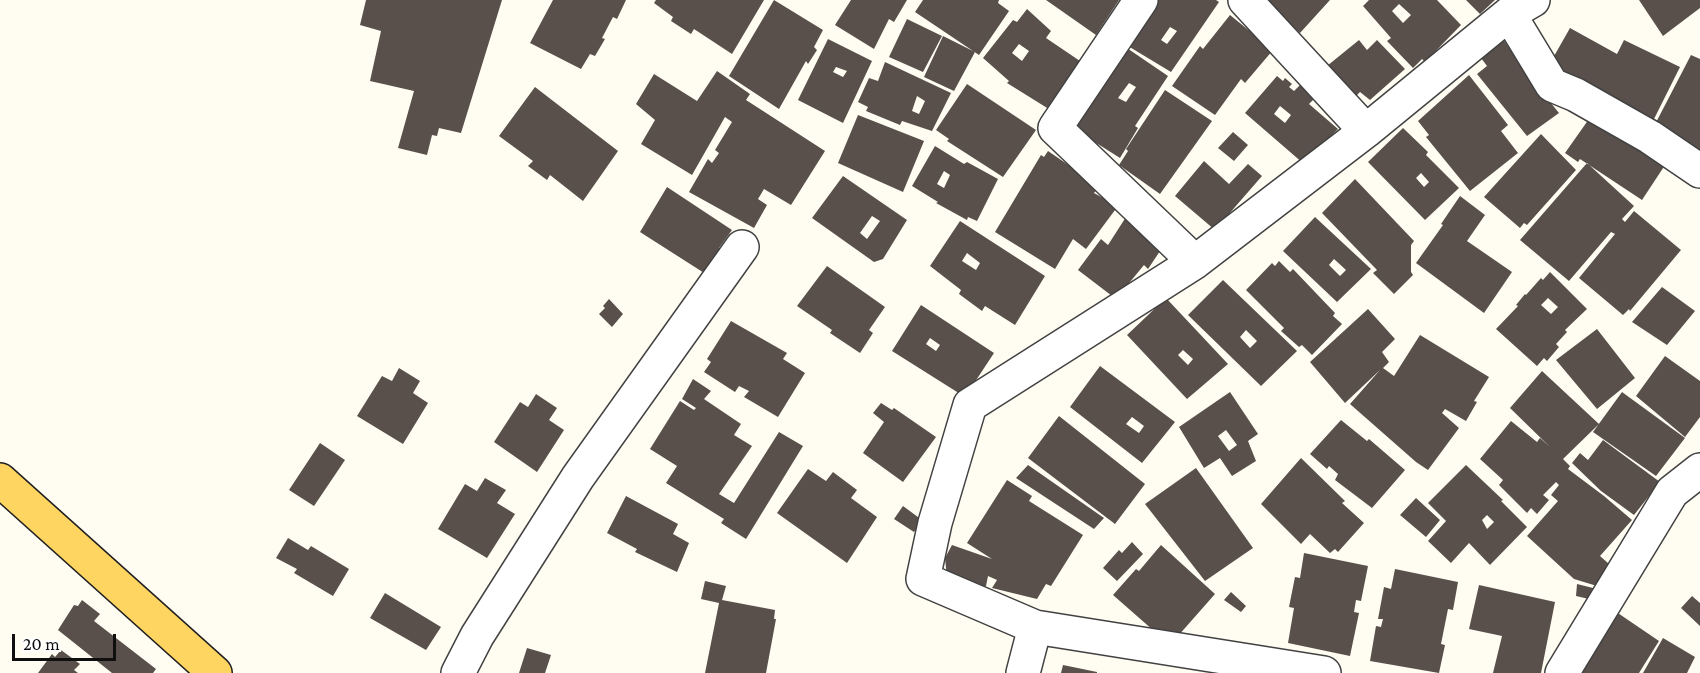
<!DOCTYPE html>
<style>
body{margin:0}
#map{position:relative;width:1700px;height:673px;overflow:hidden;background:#fffcf2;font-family:"Crimson Pro",serif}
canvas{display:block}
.scale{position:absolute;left:12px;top:634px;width:104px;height:27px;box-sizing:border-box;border:3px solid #0f0f0f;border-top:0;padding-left:8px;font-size:18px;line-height:21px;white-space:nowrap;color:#0f0f0f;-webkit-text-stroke:4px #fff;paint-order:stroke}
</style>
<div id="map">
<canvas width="1700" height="673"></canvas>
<div class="scale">20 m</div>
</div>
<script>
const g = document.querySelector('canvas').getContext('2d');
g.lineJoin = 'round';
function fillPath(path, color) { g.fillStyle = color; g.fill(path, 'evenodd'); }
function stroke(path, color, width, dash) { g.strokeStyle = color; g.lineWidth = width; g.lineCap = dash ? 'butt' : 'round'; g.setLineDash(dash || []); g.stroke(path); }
const building = new Path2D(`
 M 366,0 L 502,0 L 461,133 L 439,128 L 437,136 L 432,135 L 427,155 L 398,148 L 414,91 L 370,81 L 381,31 L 360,25 Z
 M 553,0 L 626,0 L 617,19 L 613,17 L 602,38 L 605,39 L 595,56 L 590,54 L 581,69 L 530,43 Z
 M 656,0 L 764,0 L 732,54 L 694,29 L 691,34 L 671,21 L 673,17 L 654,3 Z
 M 774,0 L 823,30 L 814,47 L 817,50 L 808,64 L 806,61 L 779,109 L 729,76 Z
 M 851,0 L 907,0 L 894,22 L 889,19 L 874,49 L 835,25 Z
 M 923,0 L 999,0 L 998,3 L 1009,11 L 979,55 L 915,12 Z
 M 1046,0 L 1119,0 L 1096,35 Z
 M 1158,0 L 1216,0 L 1219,2 L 1171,72 L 1128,46 ZM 1170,27 L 1177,31 L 1167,44 L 1161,40 Z
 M 1263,0 L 1330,0 L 1300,33 Z
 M 1369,0 L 1437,0 L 1461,25 L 1425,62 L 1422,59 L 1413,68 L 1387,41 L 1391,38 L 1363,6 ZM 1399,4 L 1411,15 L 1403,23 L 1392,11 Z
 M 1466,0 L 1495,0 L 1480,14 Z
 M 1639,0 L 1700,0 L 1700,8 L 1663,36 Z
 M 1027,9 L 1051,31 L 1046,38 L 1080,61 L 1079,62 L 1084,66 L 1052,111 L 1007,83 L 1009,81 L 983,58 L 1013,20 L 1017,22 ZM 1019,44 L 1029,51 L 1022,61 L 1012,53 Z
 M 1230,15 L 1273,50 L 1245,83 L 1241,79 L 1215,115 L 1172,86 L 1200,46 L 1203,49 Z
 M 907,19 L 942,36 L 923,72 L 889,57 Z
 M 1570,28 L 1617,54 L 1624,40 L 1680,67 L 1650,127 L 1545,72 Z
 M 943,36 L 975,52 L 954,91 L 924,77 Z
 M 828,39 L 872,61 L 843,123 L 798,100 ZM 836,67 L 847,71 L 843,77 L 833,72 Z
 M 1503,39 L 1510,49 L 1512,45 L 1546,97 L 1559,113 L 1527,136 L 1477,74 L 1487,66 L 1481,58 Z
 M 1359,40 L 1367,50 L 1377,40 L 1405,69 L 1370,100 L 1360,92 L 1353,99 L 1327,66 Z
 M 1121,44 L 1168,76 L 1135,126 L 1138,128 L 1120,158 L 1071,127 ZM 1129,83 L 1136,87 L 1126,102 L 1118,98 Z
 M 1691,55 L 1700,59 L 1700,155 L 1650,134 Z
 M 885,62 L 951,93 L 932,131 L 902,121 L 900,125 L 866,111 L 868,107 L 858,102 L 869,78 L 878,81 ZM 917,96 L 925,101 L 919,114 L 912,111 Z
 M 717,71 L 750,94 L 746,100 L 825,151 L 791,205 L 764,189 L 758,199 L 767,205 L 754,228 L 689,192 L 708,159 L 712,163 L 719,153 L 715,150 L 732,122 L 725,117 L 692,175 L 641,144 L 655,120 L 636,104 L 654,74 L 697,101 Z
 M 1469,75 L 1508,125 L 1501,131 L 1518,153 L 1470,191 L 1426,137 L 1429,135 L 1418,121 Z
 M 1277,76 L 1283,81 L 1285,78 L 1292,84 L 1289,87 L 1294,91 L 1303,82 L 1317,96 L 1309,104 L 1338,129 L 1304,164 L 1245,113 ZM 1280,106 L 1291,115 L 1285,123 L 1274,114 Z
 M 967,84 L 1036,130 L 1003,177 L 947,141 L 949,139 L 936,130 Z
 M 535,87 L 618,151 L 583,201 L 550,175 L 547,180 L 528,166 L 533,161 L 499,136 Z
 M 1165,90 L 1212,121 L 1160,194 L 1119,165 L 1128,151 L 1126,149 Z
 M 1596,109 L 1671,156 L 1642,200 L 1580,159 L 1578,162 L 1565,153 Z
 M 858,115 L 924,141 L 903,192 L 838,163 Z
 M 1403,128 L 1428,152 L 1426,155 L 1459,188 L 1425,220 L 1368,162 ZM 1421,173 L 1429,182 L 1424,187 L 1416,178 Z
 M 1233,132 L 1248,145 L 1234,161 L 1218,148 Z
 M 1541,134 L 1576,170 L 1527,225 L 1524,223 L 1520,228 L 1484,197 Z
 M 935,146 L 964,164 L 967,162 L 998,179 L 977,221 L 968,217 L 967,220 L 936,203 L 938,202 L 912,186 ZM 944,171 L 950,175 L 944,188 L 937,184 Z
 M 1048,151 L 1099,186 L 1094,193 L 1118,206 L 1086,249 L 1073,239 L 1055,269 L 995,232 L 1041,155 L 1044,157 Z
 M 1204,161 L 1229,184 L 1248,164 L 1262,176 L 1215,230 L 1175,196 Z
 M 1587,163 L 1634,206 L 1622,219 L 1625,222 L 1634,211 L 1681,250 L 1630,311 L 1629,309 L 1623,315 L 1579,278 L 1615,234 L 1611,232 L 1569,281 L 1520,240 Z
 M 843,176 L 907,220 L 883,259 L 874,262 L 812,218 ZM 872,216 L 880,221 L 867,239 L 860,233 Z
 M 1355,179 L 1414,241 L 1411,245 L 1411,272 L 1413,275 L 1394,294 L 1373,273 L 1377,270 L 1322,213 Z
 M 667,187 L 732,230 L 719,248 L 727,253 L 712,278 L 640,232 Z
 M 1460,196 L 1485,215 L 1467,241 L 1512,272 L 1484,313 L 1416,263 L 1443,225 L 1441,224 Z
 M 1126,217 L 1164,245 L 1148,269 L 1144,265 L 1116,299 L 1078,270 L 1101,239 L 1108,245 Z
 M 1315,217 L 1371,269 L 1337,302 L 1283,251 ZM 1334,259 L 1346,270 L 1340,276 L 1329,265 Z
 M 960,221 L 1045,276 L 1015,325 L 985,306 L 982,311 L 959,294 L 961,290 L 930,266 ZM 967,253 L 980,263 L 976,270 L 962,261 Z
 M 1279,261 L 1290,272 L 1293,269 L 1335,313 L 1333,316 L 1342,324 L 1312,355 L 1302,345 L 1299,347 L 1281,331 L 1284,328 L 1246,290 L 1272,263 L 1275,266 Z
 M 827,266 L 885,307 L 869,330 L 873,333 L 860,353 L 830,333 L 832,330 L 797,306 Z
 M 1550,272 L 1587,309 L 1565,330 L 1567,332 L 1556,344 L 1559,347 L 1547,361 L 1544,358 L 1537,366 L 1496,329 L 1518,306 L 1516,305 L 1525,294 L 1526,295 L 1541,278 L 1543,280 ZM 1548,298 L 1558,307 L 1551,314 L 1541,305 Z
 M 1223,280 L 1297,351 L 1261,386 L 1188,315 ZM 1246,330 L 1257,341 L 1250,348 L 1240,337 Z
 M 1662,287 L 1695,311 L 1667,345 L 1632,322 Z
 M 1166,298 L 1228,364 L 1187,399 L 1127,335 ZM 1183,350 L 1193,359 L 1188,365 L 1178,355 Z
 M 609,299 L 623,314 L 612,327 L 599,314 L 605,308 L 603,306 Z
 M 921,305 L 994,353 L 965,397 L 892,351 ZM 930,338 L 940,345 L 936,351 L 926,344 Z
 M 1368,309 L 1395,339 L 1382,352 L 1389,362 L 1383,368 L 1394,376 L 1420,335 L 1489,377 L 1474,401 L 1477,402 L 1466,421 L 1445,409 L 1442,413 L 1459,428 L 1428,470 L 1416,462 L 1350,404 L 1380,370 L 1345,403 L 1310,362 Z
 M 731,321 L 787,353 L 783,359 L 805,373 L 778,417 L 744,397 L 749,391 L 739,386 L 735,392 L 704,372 L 711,362 L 707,359 Z
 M 1597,329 L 1635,378 L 1597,409 L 1556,360 Z
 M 1665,356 L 1700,381 L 1700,417 L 1685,437 L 1636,396 Z
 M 1100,366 L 1175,422 L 1142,463 L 1070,407 ZM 1132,417 L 1144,426 L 1139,433 L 1126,424 Z
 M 399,368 L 420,381 L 413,393 L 428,403 L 403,444 L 357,416 L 382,376 L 392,381 Z
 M 1542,371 L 1599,424 L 1563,459 L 1570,466 L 1568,469 L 1604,496 L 1632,520 L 1600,556 L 1609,564 L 1597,586 L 1574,579 L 1527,536 L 1558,501 L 1551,495 L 1559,485 L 1556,482 L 1543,495 L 1549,500 L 1537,514 L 1531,508 L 1527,513 L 1499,485 L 1503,480 L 1480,459 L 1511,421 L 1537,442 L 1540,438 L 1550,447 L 1510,408 Z
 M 693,379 L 711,391 L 704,399 L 741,424 L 734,435 L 752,446 L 719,494 L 734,503 L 779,432 L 803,446 L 746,539 L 721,523 L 724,519 L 666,483 L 677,466 L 650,449 L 680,401 L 694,410 L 696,408 L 682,399 Z
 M 1230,392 L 1258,434 L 1248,441 L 1256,461 L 1232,476 L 1220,458 L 1204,468 L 1179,427 ZM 1226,430 L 1237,445 L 1229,451 L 1218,436 Z
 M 1622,392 L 1685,438 L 1656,476 L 1593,432 Z
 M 536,394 L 557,408 L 549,420 L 564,430 L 537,472 L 494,442 L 520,402 L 528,407 Z
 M 881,403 L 892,410 L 894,408 L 936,437 L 903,482 L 863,453 L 884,422 L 873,413 Z
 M 1059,416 L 1145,484 L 1115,524 L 1028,458 Z
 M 1341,420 L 1367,441 L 1369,439 L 1405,470 L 1372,508 L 1335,480 L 1338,474 L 1329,466 L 1327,469 L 1310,454 Z
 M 1603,440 L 1660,482 L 1634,515 L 1601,491 L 1572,463 L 1580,453 L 1588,460 Z
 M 320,443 L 345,460 L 314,506 L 289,490 Z
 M 1301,458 L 1345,501 L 1342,503 L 1364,523 L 1338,552 L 1335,549 L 1330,553 L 1310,534 L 1301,544 L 1261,504 Z
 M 1028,465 L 1104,518 L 1094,529 L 1016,478 Z
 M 1466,465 L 1503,500 L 1501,501 L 1527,527 L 1490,565 L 1469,543 L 1451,563 L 1428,541 L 1446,521 L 1428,503 ZM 1487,515 L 1494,522 L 1487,529 L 1482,520 Z
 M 1196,468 L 1253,548 L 1205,581 L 1145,504 Z
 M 808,469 L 826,481 L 833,472 L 857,490 L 851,498 L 877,517 L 847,563 L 777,513 Z
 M 485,478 L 506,490 L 497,503 L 515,514 L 487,558 L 438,529 L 465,484 L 477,491 Z
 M 1007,480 L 1032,496 L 1029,501 L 1083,535 L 1051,586 L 1046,584 L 1037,599 L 992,588 L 997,580 L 988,576 L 986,586 L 983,588 L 947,578 L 945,558 L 952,545 L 992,559 L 967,543 Z
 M 626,496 L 678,524 L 673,534 L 689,543 L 677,572 L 635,552 L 637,549 L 607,533 Z
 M 1416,498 L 1440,520 L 1426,537 L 1400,515 Z
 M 903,506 L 922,520 L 914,532 L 894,519 Z
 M 288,538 L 308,550 L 311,546 L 349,569 L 333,596 L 294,573 L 297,569 L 276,558 Z
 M 1132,542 L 1143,554 L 1117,581 L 1103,568 L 1119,550 L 1122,553 Z
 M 1161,545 L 1215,594 L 1170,645 L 1113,595 L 1136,569 L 1139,571 Z
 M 1304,553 L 1368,566 L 1361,601 L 1356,600 L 1354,612 L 1359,613 L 1350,656 L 1288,643 L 1294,608 L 1289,607 L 1295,577 L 1300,578 Z
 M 1395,569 L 1458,582 L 1453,610 L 1448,609 L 1441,644 L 1445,645 L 1439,673 L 1370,661 L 1376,626 L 1381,627 L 1383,619 L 1378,619 L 1384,587 L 1391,589 Z
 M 705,581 L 726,586 L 722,600 L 775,610 L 774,619 L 776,619 L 766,673 L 705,673 L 719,603 L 701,599 Z
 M 1577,584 L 1605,591 L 1602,602 L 1576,596 Z
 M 1479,585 L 1555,602 L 1541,673 L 1493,673 L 1502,636 L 1469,629 Z
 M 1231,592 L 1246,606 L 1241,612 L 1224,600 Z
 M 385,593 L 441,627 L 426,650 L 370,618 Z
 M 1692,596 L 1700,603 L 1700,626 L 1681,608 Z
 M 82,600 L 100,614 L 94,621 L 156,669 L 153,673 L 112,673 L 58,630 L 74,605 L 78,606 Z
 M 1609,607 L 1659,641 L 1639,673 L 1576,673 Z
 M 1663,638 L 1695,657 L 1687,673 L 1643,673 Z
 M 527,648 L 551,655 L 545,673 L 519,673 Z
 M 61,650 L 80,664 L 74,670 L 78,673 L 38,673 L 52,654 L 55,657 Z
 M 1063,665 L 1097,672 L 1097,673 L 1061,673 Z`);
const minor = new Path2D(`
 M 1141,0 L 1055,128 L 1195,262
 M 1245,0 L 1366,131
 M 1509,14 L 1533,0
 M 1035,627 L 1324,673
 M 458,673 L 477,636 L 578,477 L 742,247
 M 1023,673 L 1035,627 L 923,579 L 935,523 L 970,405 L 1195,262 L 1366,131 L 1509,14 L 1552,85 L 1576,95 L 1650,137 L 1700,171
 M 1562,673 L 1672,492 L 1700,470`);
const major = new Path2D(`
 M 0,480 L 215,673`);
fillPath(building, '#59504b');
stroke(minor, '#424242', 36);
stroke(major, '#202020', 36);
stroke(minor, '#fff', 33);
stroke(major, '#ffd562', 33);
</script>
